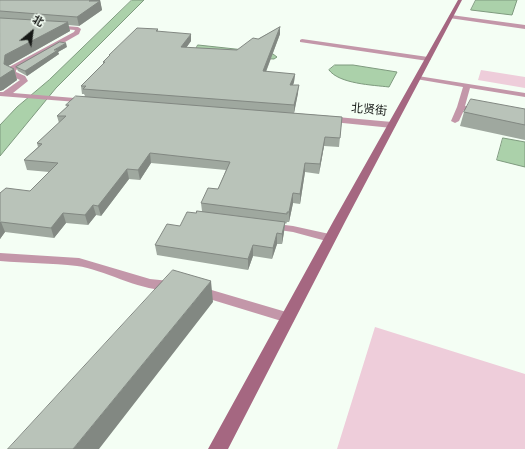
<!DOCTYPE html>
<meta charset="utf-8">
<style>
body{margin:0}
#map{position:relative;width:525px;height:449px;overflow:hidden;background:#f4fef4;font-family:Karla,"Noto Sans SC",sans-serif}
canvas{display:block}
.north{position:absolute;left:12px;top:12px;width:40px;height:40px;-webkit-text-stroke:3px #f4fef4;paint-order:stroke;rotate:29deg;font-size:11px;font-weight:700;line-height:16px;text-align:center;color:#161916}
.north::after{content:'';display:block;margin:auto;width:14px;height:18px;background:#161916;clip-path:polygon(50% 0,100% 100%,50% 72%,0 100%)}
</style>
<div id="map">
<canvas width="525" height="449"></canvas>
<div class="north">北</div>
</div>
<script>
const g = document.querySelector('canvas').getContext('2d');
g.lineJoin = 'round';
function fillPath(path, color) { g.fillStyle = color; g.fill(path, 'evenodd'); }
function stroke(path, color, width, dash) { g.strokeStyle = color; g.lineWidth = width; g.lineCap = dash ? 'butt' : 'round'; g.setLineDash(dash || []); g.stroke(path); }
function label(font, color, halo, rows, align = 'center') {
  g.font = font + ' Karla,"Noto Sans SC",sans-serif'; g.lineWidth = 3; g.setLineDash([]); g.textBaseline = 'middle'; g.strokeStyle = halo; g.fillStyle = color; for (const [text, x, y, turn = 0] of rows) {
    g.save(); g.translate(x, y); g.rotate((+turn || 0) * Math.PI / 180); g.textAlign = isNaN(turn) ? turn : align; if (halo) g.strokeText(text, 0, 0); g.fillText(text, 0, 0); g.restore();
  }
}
const green = new Path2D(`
 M 481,70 L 525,77 L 525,88 L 478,80 Z
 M 375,327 L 525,374 L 525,449 L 337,449 Z`);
const water = new Path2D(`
 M 132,0 L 144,0 L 56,88 L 0,156 L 0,125 L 17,107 L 49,80 Z
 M 476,0 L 517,0 L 512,15 L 471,10 Z
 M 198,45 L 263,52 L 273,54 L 277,57 L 274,59 L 193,55 Z
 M 335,65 L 353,65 L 397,72 L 389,87 C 373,85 339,84 329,70 Z
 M 503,138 L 525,142 L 525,167 L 497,160 Z`);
const lane = new Path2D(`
 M 302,39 L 428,57 L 431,59 L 428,61 L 300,42 L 300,40 Z
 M 418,76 L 525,93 L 525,97 L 470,88 L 465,106 L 483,109 L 484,111 L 480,113 L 464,110 L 459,121 L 455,123 L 451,121 L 457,107 L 463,87 L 416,79 L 416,77 Z
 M 269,223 L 293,226 L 334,235 L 336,238 L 334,241 L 330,242 L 293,232 L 265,228 L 263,226 L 265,224 Z
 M 0,253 L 79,258 L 150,279 L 179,282 L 180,285 L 179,288 C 148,297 108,270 77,266 C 52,263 25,263 0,261 Z
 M 198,286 L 293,314 L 295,318 L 293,322 L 288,323 L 193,294 L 192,291 L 193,288 Z`);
const street = new Path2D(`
 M 451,15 L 525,25 L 525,29 L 449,18 L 449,16 Z
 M 53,25 L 78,27 L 81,29 L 79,34 L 16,70 L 16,72 L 25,76 L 28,81 L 13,93 L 87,99 L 91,101 L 90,103 L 0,96 L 0,92 L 3,92 L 20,80 L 9,75 L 9,67 L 74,32 L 75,30 L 51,28 L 50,27 Z
 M 326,116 L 392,122 L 396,125 L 392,128 L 323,121 L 322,119 L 323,117 Z`);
const secondary = new Path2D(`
 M 458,0 L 462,0 L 346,220 L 228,449 L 208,449 L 334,220 Z`);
const wall = new Path2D(`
 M 0,0 L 100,0 L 102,10 L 79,26 L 68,25 L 70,31 L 8,66 L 8,67 L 14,69 L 17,80 L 3,90 L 0,91 Z
 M 280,27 L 280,34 L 266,72 L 295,74 L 294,82 L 293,85 L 298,93 L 294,113 L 221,107 L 342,117 L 339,147 L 324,146 L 319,174 L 305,172 L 300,204 L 293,203 L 289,222 L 287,222 L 286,224 L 285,223 L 284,232 L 282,244 L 277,244 L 272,259 L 253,256 L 248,270 L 157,255 L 155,245 L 180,226 L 196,213 L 202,211 L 201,203 L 218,189 L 226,170 L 151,163 L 140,180 L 129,179 L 101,216 L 96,215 L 88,225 L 66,223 L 54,238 L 5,232 L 0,239 L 0,193 L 30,191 L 49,172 L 27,170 L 24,160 L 38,147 L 37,143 L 59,123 L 57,116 L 67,107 L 66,105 L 85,96 L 84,94 L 82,94 L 81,86 L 103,64 L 103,62 L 109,56 L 109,55 L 158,29 L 158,32 L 191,41 L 186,48 L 237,50 Z
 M 67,47 L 58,52 L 59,54 L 27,76 L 18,71 L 16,67 Z
 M 525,109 L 525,140 L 460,126 L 464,112 Z`);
const shadedWall = new Path2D(`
 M 87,0 L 100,0 L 102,10 L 79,26 L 77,17 Z
 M 68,22 L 70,31 L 8,66 L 8,73 L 14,69 L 17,80 L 3,90 L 0,91 L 0,78 L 4,64 L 5,55 Z
 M 280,27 L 280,34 L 263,79 L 263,71 Z
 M 191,34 L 191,41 L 181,55 L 181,47 Z
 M 66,43 L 67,47 L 58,52 L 59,54 L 27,76 L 25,71 L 54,50 Z
 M 295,74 L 294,82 L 290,93 L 290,85 Z
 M 299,85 L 298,93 L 294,113 L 294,105 Z
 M 325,137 L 324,146 L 319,174 L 320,164 Z
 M 150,153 L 151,163 L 140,180 L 138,170 Z
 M 305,163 L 305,172 L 300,204 L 300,194 Z
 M 127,169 L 129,179 L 101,216 L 98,206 Z
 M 293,193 L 293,203 L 289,222 L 289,212 Z
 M 93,205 L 96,215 L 88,225 L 85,215 Z
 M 63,213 L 66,223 L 54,238 L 51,228 Z
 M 1,222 L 5,232 L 0,239 L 0,223 Z
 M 285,222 L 284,232 L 282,244 L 282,234 Z
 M 277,233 L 277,244 L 272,259 L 273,248 Z
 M 253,245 L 253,256 L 248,270 L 248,259 Z
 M 211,281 L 213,302 L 99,449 L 73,449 Z`);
const building = new Path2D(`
 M 0,0 L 91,0 L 89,1 L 100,1 L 77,17 L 0,11 Z
 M 0,18 L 68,22 L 5,55 L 4,64 L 14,69 L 0,78 Z
 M 280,27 L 263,71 L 295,74 L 290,85 L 299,85 L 294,105 L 83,89 L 86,86 L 81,86 L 105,62 L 103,62 L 110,55 L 109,55 L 137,28 L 158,29 L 156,31 L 191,34 L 181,47 L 237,50 L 253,38 L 258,39 Z
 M 60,42 L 66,43 L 54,50 L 58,50 L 25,71 L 16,67 Z
 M 76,96 L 342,117 L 340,138 L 325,137 L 320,164 L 305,163 L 300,194 L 293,193 L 289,212 L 287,212 L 287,214 L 201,203 L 208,188 L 218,189 L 230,162 L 150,153 L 138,170 L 127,169 L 98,206 L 93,205 L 85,215 L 63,213 L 51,228 L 1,222 L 0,223 L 0,193 L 6,188 L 30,191 L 58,163 L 24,160 L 42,144 L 37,143 L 66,116 L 57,116 L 69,105 L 66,105 Z
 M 471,99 L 525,109 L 525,125 L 464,112 Z
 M 197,211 L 285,222 L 282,234 L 277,233 L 273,248 L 253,245 L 248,259 L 155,245 L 167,224 L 180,226 L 187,212 L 196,213 Z
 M 173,270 L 211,281 L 73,449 L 8,449 Z`);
const farStreetnames = [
 ["北贤街",369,110,5]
];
fillPath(green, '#eecdda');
fillPath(water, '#abd1aa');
stroke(water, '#7e9a7e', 1);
fillPath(lane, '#c397a9');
fillPath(street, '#c397a9');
fillPath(secondary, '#a56781');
fillPath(wall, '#9fa89f');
fillPath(shadedWall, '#828882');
fillPath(building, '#b9c3b9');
stroke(building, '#828882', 1);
label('12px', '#161916', '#f4fef4', farStreetnames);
</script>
